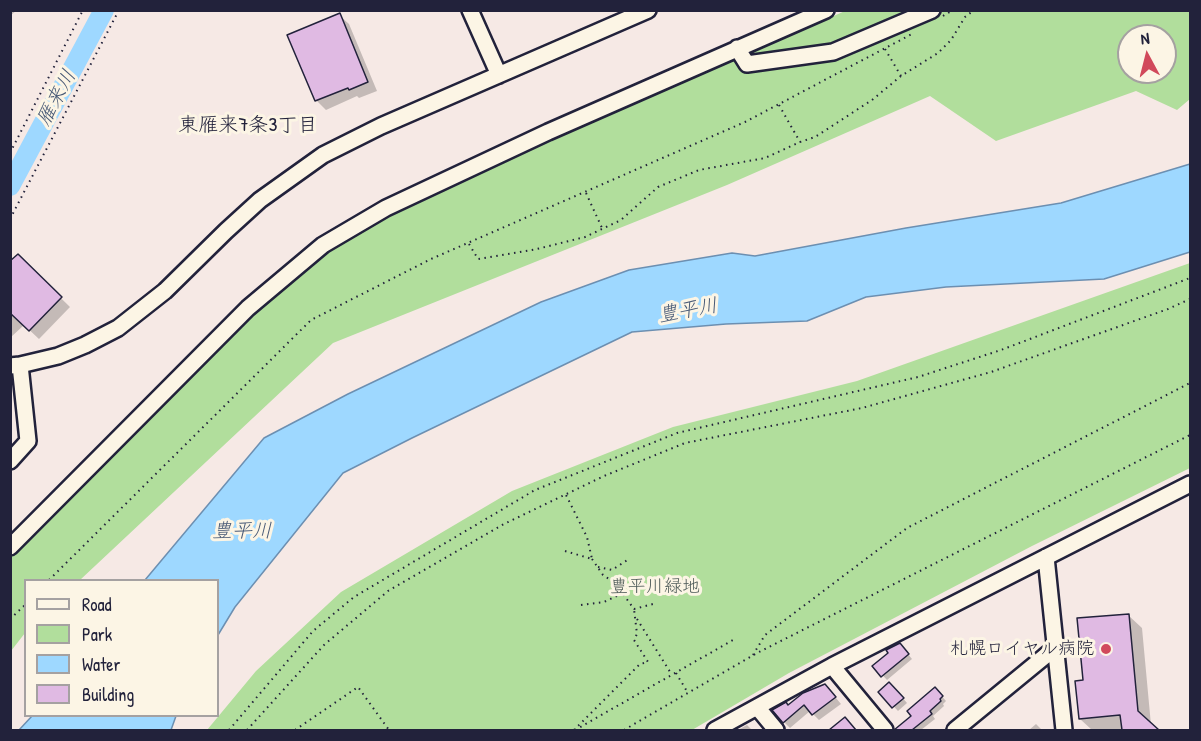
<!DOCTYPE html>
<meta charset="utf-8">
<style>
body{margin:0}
#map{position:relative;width:1201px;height:741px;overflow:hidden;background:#f6e9e5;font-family:"Patrick Hand",sans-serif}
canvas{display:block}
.frame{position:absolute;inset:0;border:12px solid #22223b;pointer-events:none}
.legend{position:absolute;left:24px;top:579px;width:195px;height:138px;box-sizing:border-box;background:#fcf5e5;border:2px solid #a5a1a1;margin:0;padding:8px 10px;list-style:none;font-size:18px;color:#22223b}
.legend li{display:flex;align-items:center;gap:12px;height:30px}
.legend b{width:30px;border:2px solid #a5a1a1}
.north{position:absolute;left:1117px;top:24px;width:60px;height:60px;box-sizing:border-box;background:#fcf5e5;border:2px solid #a5a1a1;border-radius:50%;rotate:353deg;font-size:16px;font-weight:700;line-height:24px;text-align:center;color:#22223b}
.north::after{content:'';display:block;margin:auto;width:21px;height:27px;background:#d1495b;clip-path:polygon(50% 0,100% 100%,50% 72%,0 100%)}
</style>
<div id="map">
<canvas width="1201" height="741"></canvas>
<div class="frame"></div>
<ul class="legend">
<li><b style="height:8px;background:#fcf5e5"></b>Road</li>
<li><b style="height:16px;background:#b1de9c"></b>Park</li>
<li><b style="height:16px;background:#9ed8ff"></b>Water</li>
<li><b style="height:16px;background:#e0bae3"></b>Building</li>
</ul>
<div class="north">N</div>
</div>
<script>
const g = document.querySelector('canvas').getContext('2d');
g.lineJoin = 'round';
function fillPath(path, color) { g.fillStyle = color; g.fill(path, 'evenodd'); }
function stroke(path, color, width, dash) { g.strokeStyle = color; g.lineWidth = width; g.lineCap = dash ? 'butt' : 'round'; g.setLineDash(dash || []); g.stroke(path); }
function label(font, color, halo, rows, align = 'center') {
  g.font = font + ' "Patrick Hand","Klee One",sans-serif'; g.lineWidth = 6; g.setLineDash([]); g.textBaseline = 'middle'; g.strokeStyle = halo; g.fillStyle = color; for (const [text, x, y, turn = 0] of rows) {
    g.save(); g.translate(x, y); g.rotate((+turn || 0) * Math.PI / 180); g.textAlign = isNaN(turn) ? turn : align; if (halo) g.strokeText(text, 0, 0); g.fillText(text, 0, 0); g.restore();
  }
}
const green = new Path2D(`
 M 845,11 L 1190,11 L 1190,99 L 1177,110 L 1136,91 L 996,141 L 930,96 L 727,185 L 333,343 L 80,580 L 26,580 L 25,633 L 11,651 L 11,557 L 236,328 L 325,253 L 421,197 ZM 1129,36 L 1165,36 L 1165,72 L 1129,72 Z
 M 1190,263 L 1190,468 L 1032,546 L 789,673 L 692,730 L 207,730 L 256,671 L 341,592 L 512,491 L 673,427 L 857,381 Z`);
const water = new Path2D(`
 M 1190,164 L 1190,252 L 1104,279 L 946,287 L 866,297 L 807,321 L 726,324 L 632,332 L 412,438 L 343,473 L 235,607 L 218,635 L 218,580 L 145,580 L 264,438 L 348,394 L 541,302 L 629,270 L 732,253 L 755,256 L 906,228 L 1061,203 Z
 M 32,716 L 176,716 L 171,730 L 19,730 Z`);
const shadow = new Path2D(`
 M 10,10 L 17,10 L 10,16 Z
 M 339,15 L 349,24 L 377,91 L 359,98 L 357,96 L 326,110 L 316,100 Z
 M 18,256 L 70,307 L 39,339 L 24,325 L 10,338 L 10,263 Z
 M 1128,615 L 1142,628 L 1151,725 L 1157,730 L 1092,730 L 1080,719 L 1085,681 Z
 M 904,649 L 912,659 L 887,680 L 874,666 Z
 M 894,688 L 907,703 L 898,711 L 880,692 Z
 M 831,692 L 841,704 L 819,720 L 810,711 L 790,728 L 784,722 L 788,707 Z
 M 939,693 L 946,701 L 943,704 L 944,706 L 933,716 L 935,719 L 921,730 L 903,730 L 900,727 Z
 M 1036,724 L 1042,730 L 1029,730 Z
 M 747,725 L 752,730 L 738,730 Z
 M 1190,729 L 1190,730 L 1163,730 Z`);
const river = new Path2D(`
 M 10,186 L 104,10`);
const building = new Path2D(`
 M 340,13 L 368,82 L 349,90 L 348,88 L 315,101 L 287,35 Z
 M 18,254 L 62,297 L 29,331 L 10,313 L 10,261 Z
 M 1129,614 L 1138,711 L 1159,730 L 1122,730 L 1120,715 L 1079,719 L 1075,681 L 1083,680 L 1077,618 Z
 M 900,643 L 909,654 L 881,677 L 872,666 L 888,653 L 886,650 Z
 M 889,682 L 904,698 L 892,708 L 878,692 Z
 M 825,684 L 836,697 L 812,715 L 804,705 L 783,723 L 772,710 L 786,702 L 788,705 L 803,693 Z
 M 935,687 L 943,696 L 940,699 L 941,701 L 930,711 L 932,714 L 912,730 L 894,730 L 911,716 L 907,711 Z
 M 845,717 L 856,730 L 829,730 Z`);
const path = new Path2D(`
 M 943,16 L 953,10
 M 885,49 L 901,76
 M 779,105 L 800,142
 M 10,153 L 83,10
 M 586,193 L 602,228
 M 10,219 L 119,10
 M 469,244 L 478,259 L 537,249 L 585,237 L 621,220 L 658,187 L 699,170 L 765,158 L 800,142 L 815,137 L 872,100 L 901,76 L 938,53 L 951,40 L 965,17 L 974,10
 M 565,551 L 592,559 L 587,537 L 566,495
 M 592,559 L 603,575 L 615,583 L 634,609 L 653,604
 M 598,567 L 612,570 L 629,559
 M 49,580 L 311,320 L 431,259 L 745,122 L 912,34
 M 581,605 L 604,602 L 621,594
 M 10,619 L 26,604
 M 637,619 L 672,675
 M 753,655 L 765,635 L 907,528 L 1190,383
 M 676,673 L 688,693
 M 229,730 L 313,631 L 354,597 L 535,490 L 677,433 L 918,377 L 1001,350 L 1190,278
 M 247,730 L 324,645 L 388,591 L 504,524 L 604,476 L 685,443 L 862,408 L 991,372 L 1168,309 L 1190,299
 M 295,730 L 358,687 L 389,730
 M 574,730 L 640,664 L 648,662 L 634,640 L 637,634 L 634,609
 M 575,730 L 733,640
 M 624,730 L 757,653 L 1190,435`);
const minor = new Path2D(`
 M 470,10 L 499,75
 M 737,48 L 747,64 L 833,52 L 932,10
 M 10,366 L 20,365 L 58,356 L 85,345 L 118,328 L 165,291 L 226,231 L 260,200 L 323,155 L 381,126 L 648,10
 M 10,461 L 28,441 L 20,365
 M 10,547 L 248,308 L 323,245 L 386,208 L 548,132 L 826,10
 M 1046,557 L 1064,730
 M 832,666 L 885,730
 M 757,707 L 776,730
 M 715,730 L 832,666 L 1190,484
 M 955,730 L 1055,648`);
const markers = [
 [1106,649,6,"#d1495b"]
];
const parkNames = [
 ["豊平川緑地",655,587]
];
const poiNames = [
 ["札幌ロイヤル病院",1094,649]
];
const waterNames = [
 ["雁来川",57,98,-62],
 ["豊平川",688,311,-10],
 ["豊平川",242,532]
];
const neighbourhoodNames = [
 ["東雁来7条3丁目",248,126]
];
fillPath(green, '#b1de9c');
fillPath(water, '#9ed8ff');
stroke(water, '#6c8fb1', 1.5);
fillPath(shadow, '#0003');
stroke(river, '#9ed8ff', 20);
fillPath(building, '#e0bae3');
stroke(building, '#22223b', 1.5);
stroke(minor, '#22223b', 20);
stroke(path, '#22223b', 2, [1.5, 4.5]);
stroke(minor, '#fcf5e5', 15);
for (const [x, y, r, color] of markers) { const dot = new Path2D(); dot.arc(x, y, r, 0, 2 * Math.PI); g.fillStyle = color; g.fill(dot); stroke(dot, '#fcf5e5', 2); }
label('18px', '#4d5a58', '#fcf5e5', parkNames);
label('18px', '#22223b', '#fcf5e5', poiNames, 'right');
label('italic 20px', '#475976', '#fcf5e5', waterNames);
label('20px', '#22223b', '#fcf5e5', neighbourhoodNames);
</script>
